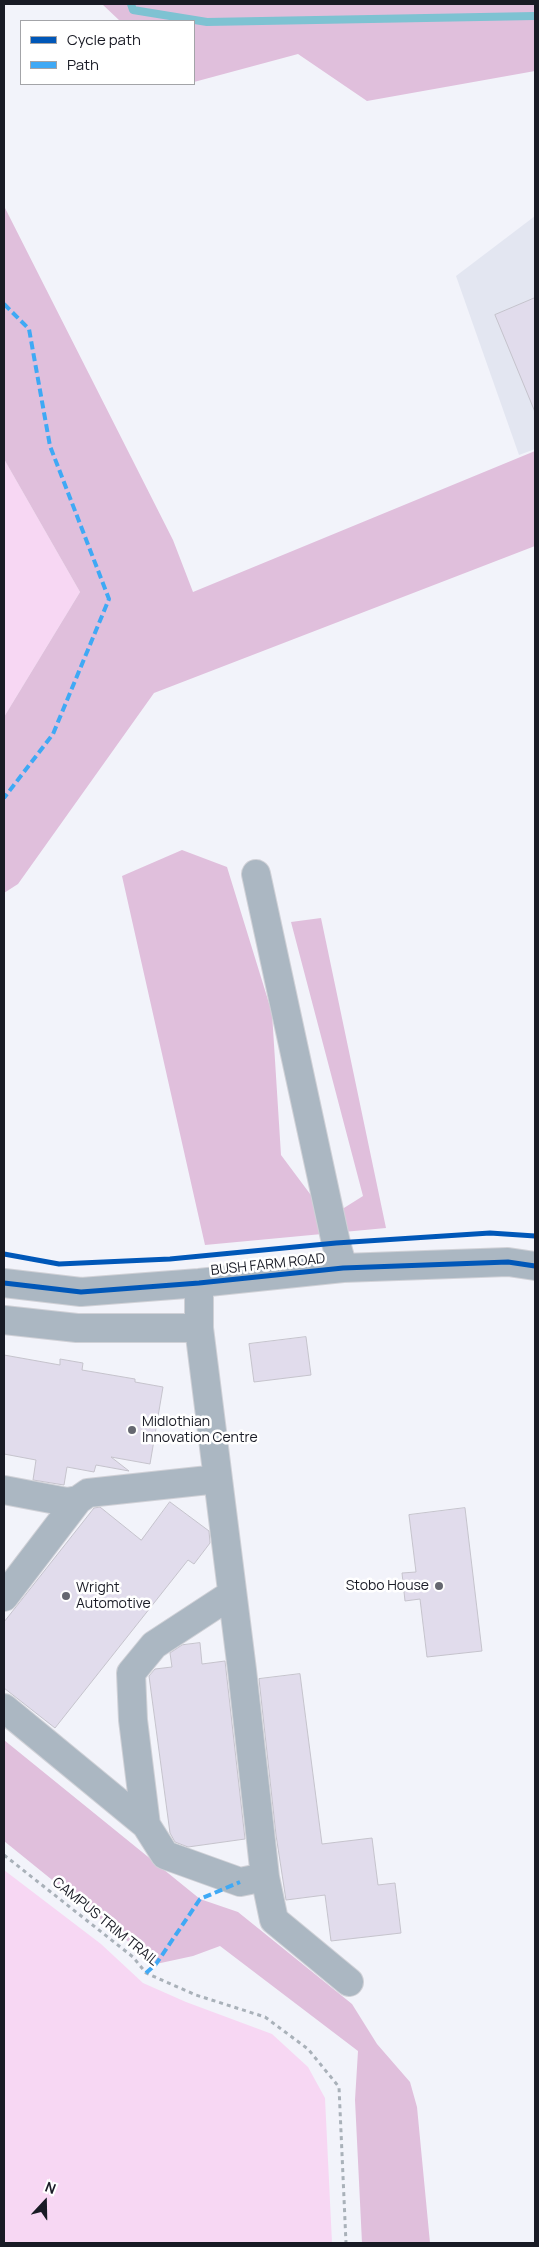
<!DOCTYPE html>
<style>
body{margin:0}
#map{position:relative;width:539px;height:2247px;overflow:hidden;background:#f2f3fa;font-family:Manrope,sans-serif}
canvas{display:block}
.frame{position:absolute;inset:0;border:5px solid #191b25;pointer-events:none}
.legend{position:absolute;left:20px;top:20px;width:175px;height:65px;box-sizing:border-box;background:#fff;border:1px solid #a3a4a8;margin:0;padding:6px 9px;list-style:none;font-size:15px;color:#191b25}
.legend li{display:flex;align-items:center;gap:10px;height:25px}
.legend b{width:25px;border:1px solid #a3a4a8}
.north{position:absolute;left:20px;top:2177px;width:50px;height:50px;-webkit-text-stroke:4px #fff;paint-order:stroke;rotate:21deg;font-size:14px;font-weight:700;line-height:20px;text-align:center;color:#191b25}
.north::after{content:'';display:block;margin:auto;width:18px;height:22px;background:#191b25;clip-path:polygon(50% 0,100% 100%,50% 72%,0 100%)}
</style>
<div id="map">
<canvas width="539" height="2247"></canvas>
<div class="frame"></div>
<ul class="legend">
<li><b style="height:6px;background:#0057b8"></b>Cycle path</li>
<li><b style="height:6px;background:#3fa9f5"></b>Path</li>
</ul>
<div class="north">N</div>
</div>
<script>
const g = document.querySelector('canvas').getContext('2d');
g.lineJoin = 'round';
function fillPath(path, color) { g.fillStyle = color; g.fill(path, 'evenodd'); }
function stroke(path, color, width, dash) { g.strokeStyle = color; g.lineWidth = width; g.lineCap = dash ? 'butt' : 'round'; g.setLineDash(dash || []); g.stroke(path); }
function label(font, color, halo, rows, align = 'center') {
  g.font = font + ' Manrope,sans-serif'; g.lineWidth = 5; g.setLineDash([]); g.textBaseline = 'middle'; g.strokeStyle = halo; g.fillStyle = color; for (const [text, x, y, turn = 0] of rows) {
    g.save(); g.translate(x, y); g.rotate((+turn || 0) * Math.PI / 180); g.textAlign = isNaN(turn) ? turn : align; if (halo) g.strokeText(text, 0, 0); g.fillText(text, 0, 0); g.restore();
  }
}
const built = new Path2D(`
 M 535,216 L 535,449 L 519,455 L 456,276 Z`);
const green = new Path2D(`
 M 4,459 L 80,592 L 4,717 Z
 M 4,1870 L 101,1944 L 143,1983 L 186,2002 L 272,2034 L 308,2067 L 325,2098 L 332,2243 L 4,2243 Z`);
const forest = new Path2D(`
 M 102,4 L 535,4 L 535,71 L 367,101 L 298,54 L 194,82 L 194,21 L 120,21 Z
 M 4,206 L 173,540 L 193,592 L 535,451 L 535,546 L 154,693 L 18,884 L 4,893 L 4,717 L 80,592 L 4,459 Z
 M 182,850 L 227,867 L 272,1013 L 281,1155 L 328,1218 L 363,1196 L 291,922 L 321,918 L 386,1228 L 205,1245 L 122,876 Z
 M 4,1740 L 200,1899 L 238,1912 L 352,2004 L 377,2044 L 410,2082 L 417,2107 L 430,2243 L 362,2243 L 355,2100 L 358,2051 L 220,1946 L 193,1956 L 156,1964 L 4,1841 Z`);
const stream = new Path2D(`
 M 131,4 L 133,10 L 207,22 L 535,16`);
const building = new Path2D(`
 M 535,298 L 535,412 L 495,315 Z
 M 306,1337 L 311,1375 L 254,1382 L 249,1344 Z
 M 4,1355 L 60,1365 L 60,1359 L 83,1363 L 82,1370 L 135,1379 L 135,1382 L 163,1387 L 150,1464 L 111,1457 L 129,1471 L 96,1465 L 94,1472 L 67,1467 L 64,1485 L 33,1480 L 36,1460 L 4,1454 Z
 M 170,1502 L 209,1531 L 210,1543 L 194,1564 L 188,1560 L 55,1728 L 4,1688 L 4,1622 L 94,1508 L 100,1507 L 141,1540 Z
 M 465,1508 L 482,1651 L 427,1657 L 420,1599 L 405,1601 L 402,1573 L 416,1572 L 409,1515 Z
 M 200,1643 L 202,1664 L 225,1661 L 245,1839 L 188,1847 L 175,1842 L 170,1833 L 149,1676 L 155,1669 L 172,1667 L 170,1653 L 182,1645 Z
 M 300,1674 L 322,1844 L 372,1838 L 378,1885 L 395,1883 L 401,1933 L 331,1941 L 325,1895 L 286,1900 L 276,1835 L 259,1679 Z`);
const path = new Path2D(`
 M 4,1855 L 133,1957 L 146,1973 L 164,1981 L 196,1995 L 265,2017 L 308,2049 L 339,2087 L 346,2243`);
const minor = new Path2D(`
 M 256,874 L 336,1243 L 343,1268
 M 4,1283 L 81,1292 L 199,1283 L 343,1268 L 508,1262 L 535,1266
 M 199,1283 L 199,1328 L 242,1670 L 265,1877 L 274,1920 L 349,1982
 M 4,1320 L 77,1328 L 199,1328
 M 4,1490 L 67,1502 L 78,1500
 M 4,1597 L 78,1500 L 88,1493 L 218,1479
 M 4,1708 L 146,1825 L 165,1855 L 240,1882 L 265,1877
 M 146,1825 L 133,1720 L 131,1673 L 154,1645 L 232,1594`);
const quiet = new Path2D(`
 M 4,304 L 29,329 L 50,446 L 109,599 L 53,734 L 4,798
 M 146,1973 L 156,1964 L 200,1899 L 240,1882`);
const cycleway = new Path2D(`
 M 4,1254 L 59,1264 L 170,1259 L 336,1243 L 490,1233 L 535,1236
 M 4,1283 L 81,1292 L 199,1283 L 343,1268 L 508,1262 L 535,1266`);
const markers = [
 [132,1430,5,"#656770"],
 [439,1586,5,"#656770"],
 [66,1596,5,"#656770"]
];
const streetNames = [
 ["BUSH FARM ROAD",268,1265,-6],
 ["CAMPUS TRIM TRAIL",105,1922,39]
];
const poiNames = [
 ["Midlothian",142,1422],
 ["Innovation Centre",142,1438],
 ["Stobo House",429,1586,"right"],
 ["Wright",76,1588],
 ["Automotive",76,1604]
];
fillPath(built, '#e3e6f1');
fillPath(green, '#f7d7f3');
fillPath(forest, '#e0bfdc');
stroke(stream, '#7ec2d2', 8);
fillPath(building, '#e1dcec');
stroke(building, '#c5c3cc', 1);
stroke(minor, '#d0d1d7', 30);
stroke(path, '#a9b1b9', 3, [4, 4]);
stroke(minor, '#abb7c2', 28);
stroke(quiet, '#3fa9f5', 4, [8, 4]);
stroke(cycleway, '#0057b8', 5);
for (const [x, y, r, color] of markers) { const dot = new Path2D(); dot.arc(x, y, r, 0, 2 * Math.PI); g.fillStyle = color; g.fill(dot); stroke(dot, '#fff', 2); }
label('14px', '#191b25', '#fff', streetNames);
label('14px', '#191b25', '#fff', poiNames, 'left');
</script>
